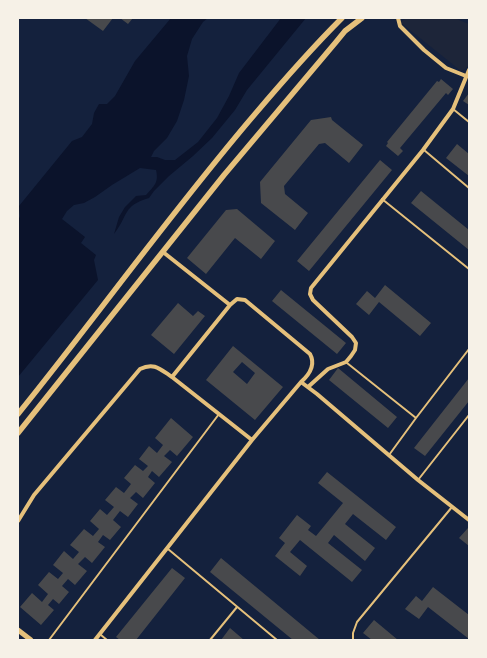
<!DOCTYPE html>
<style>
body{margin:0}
#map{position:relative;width:487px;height:658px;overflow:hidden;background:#14213d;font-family:"Fira Sans Condensed",sans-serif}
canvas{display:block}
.frame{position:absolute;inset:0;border:19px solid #f6f1e7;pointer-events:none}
</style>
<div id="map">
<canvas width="487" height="658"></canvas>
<div class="frame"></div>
</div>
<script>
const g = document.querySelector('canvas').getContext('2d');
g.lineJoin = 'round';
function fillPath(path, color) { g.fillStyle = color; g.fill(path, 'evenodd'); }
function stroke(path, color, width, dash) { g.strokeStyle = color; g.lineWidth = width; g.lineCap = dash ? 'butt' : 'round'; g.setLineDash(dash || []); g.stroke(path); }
const green = new Path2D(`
 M 407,18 L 454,18 L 469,24 L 469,65 L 465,69 L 461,71 L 400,22 Z`);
const water = new Path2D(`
 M 171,18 L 208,18 L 203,22 L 192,39 L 187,56 L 189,76 L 184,100 L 177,121 L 167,138 L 154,151 L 151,157 L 157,157 L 165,160 L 175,160 L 198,142 L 217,118 L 229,96 L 239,73 L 281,18 L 306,18 L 247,90 L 235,110 L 212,138 L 193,156 L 169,176 L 154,191 L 149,198 C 122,206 129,215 114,234 L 119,217 L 125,207 L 136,196 L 146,195 C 154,186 159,183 156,170 L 140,168 L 112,185 L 95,197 L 84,203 L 74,205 L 67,211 L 62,219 L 85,237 L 81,243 L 96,255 L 94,260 L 98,280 L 18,377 L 18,221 L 20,216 L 19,206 L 72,141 L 82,137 L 92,124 L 94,113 L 99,104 L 107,104 L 115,96 L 135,61 Z`);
const building = new Path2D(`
 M 85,18 L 113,18 L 103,31 Z
 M 120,18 L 133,18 L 128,24 Z
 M 441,79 L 453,89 L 448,95 L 446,93 L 400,148 L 403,151 L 398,156 L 386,146 L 388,143 L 387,142 L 437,81 L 439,82 Z
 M 469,93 L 469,105 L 463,101 Z
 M 331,117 L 332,120 L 363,145 L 349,163 L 325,143 L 319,144 L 284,186 L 285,194 L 308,213 L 295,230 L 261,203 L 260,182 L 311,120 Z
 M 457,144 L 469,154 L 469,176 L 446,158 Z
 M 380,160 L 392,170 L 309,271 L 297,261 Z
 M 421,191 L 469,230 L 469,250 L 411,203 Z
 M 237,209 L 275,241 L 261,259 L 235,238 L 206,274 L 187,258 L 226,210 Z
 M 385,285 L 431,323 L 420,336 L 379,302 L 369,315 L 356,304 L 367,291 L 375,298 Z
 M 281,290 L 346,343 L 337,354 L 272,301 Z
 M 178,303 L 193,316 L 198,311 L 205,316 L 174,354 L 151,335 Z
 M 233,346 L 283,387 L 255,420 L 206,380 ZM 242,362 L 255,373 L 247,384 L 233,372 Z
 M 338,368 L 397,417 L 388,428 L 329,380 Z
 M 469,378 L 469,401 L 425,456 L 414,448 Z
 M 171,418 L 193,437 L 177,456 L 170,450 L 164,456 L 172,462 L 159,477 L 152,471 L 148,477 L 155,483 L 143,498 L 136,492 L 130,498 L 138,504 L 128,517 L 120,511 L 113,520 L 121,527 L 110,540 L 103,535 L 98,542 L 105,547 L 92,563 L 85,557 L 78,564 L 87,571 L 75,585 L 68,579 L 62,586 L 69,592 L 59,604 L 53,599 L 48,605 L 54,610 L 41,625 L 20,607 L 32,593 L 42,602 L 48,594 L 38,585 L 49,572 L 58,579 L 63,573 L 53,565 L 64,551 L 73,559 L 79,552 L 70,545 L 84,529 L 93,536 L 99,529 L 90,521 L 100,509 L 107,515 L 114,507 L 105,500 L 116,487 L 124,493 L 131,484 L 124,478 L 135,465 L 143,471 L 148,466 L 139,459 L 149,446 L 157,453 L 163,445 L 155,438 Z
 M 327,472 L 396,527 L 386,540 L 353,514 L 345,524 L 375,548 L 365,561 L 334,535 L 328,543 L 362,570 L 352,582 L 300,540 L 290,552 L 307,566 L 300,576 L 275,556 L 285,543 L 279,538 L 297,515 L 311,526 L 308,530 L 316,536 L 343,503 L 318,483 Z
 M 468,528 L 469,529 L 469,546 L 459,538 Z
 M 221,558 L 320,640 L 293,640 L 210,572 Z
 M 172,568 L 185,578 L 136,640 L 120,640 L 116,637 Z
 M 433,587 L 469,615 L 469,639 L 428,607 L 419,619 L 405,609 L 416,596 L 422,601 Z
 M 374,620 L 398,640 L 372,640 L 363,633 Z
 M 230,628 L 244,640 L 221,640 Z`);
const service = new Path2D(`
 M 453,109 L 469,122
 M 424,150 L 469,188
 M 382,199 L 469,269
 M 347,363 L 416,418 L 389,455
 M 416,418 L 469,349
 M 418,480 L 469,415
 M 168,549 L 277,640
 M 101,635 L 107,640
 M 49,640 L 219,414
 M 210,640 L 237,607
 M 353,640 L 353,633 L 357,622 L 452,507`);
const minor = new Path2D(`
 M 398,18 L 400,26 L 424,50 L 446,68 L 466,76
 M 163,252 L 230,305
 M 172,377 L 252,440
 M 308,387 L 328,369 L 346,362 L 351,356 L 355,350 L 356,343 L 352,337 L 313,300 L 310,294 L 311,288 L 423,150 L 453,109 L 469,70
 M 18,521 L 34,495 L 140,369 C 154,362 160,369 172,377 L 230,305 L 237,299 L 245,300 L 310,354 C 316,365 310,374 301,382
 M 95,640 L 252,440 L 301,382 L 317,394 L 418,480 L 469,520`);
const tertiary = new Path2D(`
 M 18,630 L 31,640`);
const secondary = new Path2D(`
 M 18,414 C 98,315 172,211 255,114 C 283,81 311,49 342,18
 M 18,433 L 224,175 L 336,42 L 345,31 L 362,18`);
fillPath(green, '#1d2539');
fillPath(water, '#0b132b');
fillPath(building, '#48494c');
stroke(service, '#e5c07b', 2);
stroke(minor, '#e5c07b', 4);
stroke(tertiary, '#e5c07b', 5);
stroke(secondary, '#e5c07b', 5.5);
</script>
